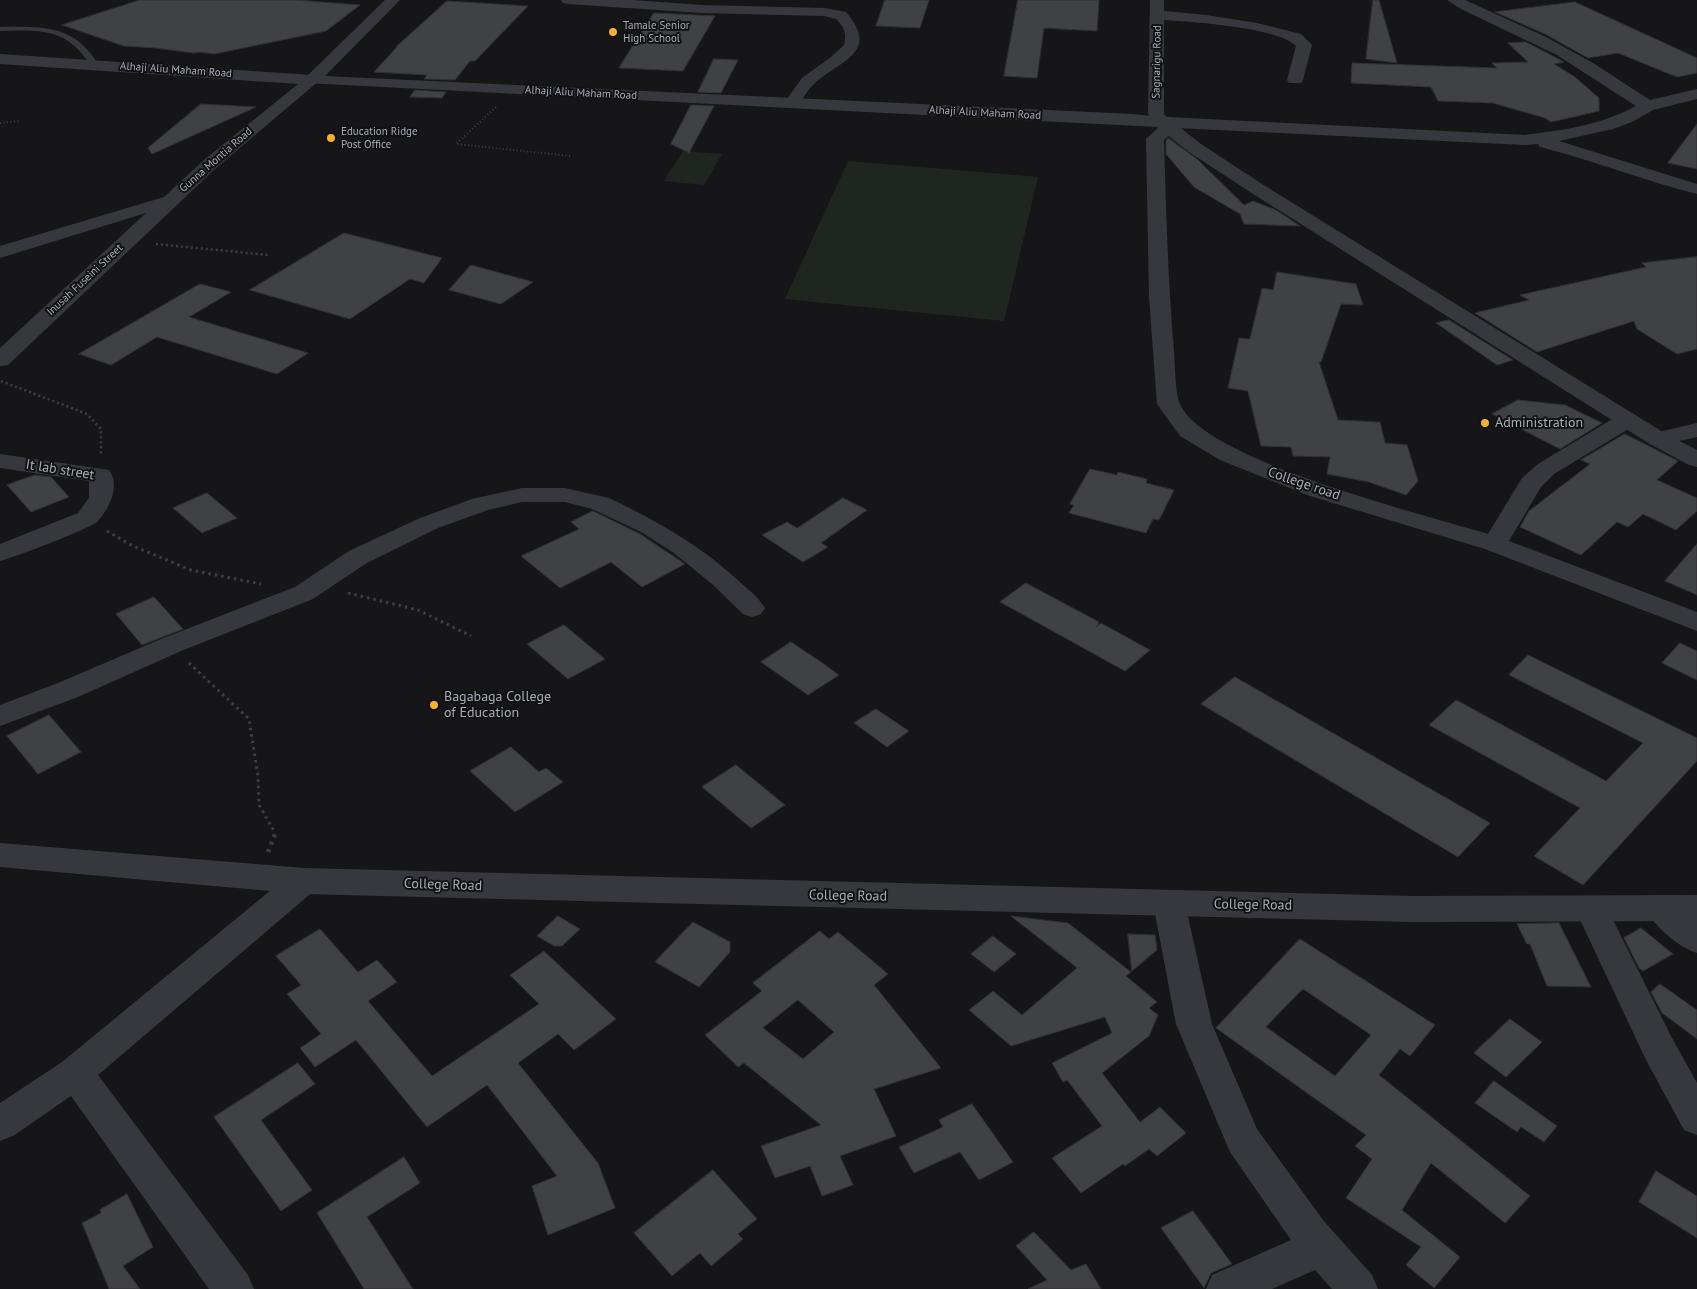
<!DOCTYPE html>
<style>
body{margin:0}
canvas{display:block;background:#161618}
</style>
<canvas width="1697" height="1289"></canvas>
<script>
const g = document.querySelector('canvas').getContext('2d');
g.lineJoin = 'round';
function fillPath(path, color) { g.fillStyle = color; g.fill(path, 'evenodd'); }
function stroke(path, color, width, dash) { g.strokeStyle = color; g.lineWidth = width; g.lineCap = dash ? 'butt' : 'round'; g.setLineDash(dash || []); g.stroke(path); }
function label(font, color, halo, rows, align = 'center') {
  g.font = font + ' "PT Sans",sans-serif'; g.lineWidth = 4; g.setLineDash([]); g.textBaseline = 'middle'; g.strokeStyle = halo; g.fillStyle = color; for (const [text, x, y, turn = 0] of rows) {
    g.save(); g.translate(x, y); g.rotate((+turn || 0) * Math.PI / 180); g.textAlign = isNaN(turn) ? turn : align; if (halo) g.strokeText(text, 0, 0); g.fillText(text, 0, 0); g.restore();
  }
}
const green = new Path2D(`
 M 683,151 L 722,154 L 704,185 L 664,181 Z
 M 848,161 L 1038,177 L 1004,321 L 785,299 Z`);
const building = new Path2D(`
 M 140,0 L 296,0 L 360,5 L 326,31 L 214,54 L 200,52 L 193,53 L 156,48 L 124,46 L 62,25 Z
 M 885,0 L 929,0 L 920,28 L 876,26 Z
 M 1018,0 L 1099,0 L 1097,31 L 1044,28 L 1037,78 L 1004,76 Z
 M 1373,0 L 1379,0 L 1397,63 L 1366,59 Z
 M 447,1 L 528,6 L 475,61 L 470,61 L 455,80 L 424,79 L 427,75 L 374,72 L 397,47 L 396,47 Z
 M 1575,2 L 1697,58 L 1697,73 L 1677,77 L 1618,53 L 1588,58 L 1545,34 L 1495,12 Z
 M 654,13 L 715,16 L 683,71 L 619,68 Z
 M 1526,42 L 1564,62 L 1554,64 L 1575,77 L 1599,98 L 1599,111 L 1551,122 L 1545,118 L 1493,103 L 1438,101 L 1431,87 L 1351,83 L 1352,63 L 1497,68 L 1492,63 L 1528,62 L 1508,43 Z
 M 714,59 L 738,60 L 721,93 L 698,92 Z
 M 415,90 L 446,92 L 442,98 L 410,97 Z
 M 201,104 L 256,107 L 152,154 L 148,148 Z
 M 691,105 L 714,106 L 689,153 L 671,144 Z
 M 1697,124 L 1697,169 L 1668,163 Z
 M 1168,138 L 1197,159 L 1244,205 L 1253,201 L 1276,210 L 1300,226 L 1244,224 L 1240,214 L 1194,187 L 1166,154 L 1166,141 Z
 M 344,233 L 442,258 L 424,283 L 410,279 L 350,319 L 250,290 Z
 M 1697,257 L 1697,349 L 1677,354 L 1637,329 L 1634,321 L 1537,352 L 1475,313 L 1529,300 L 1520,295 L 1646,267 L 1642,263 Z
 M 471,265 L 533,282 L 501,304 L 449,290 Z
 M 1277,272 L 1356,284 L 1363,305 L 1341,304 L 1321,362 L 1319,362 L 1338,420 L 1380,422 L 1385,443 L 1407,445 L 1418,481 L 1406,495 L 1369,482 L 1327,474 L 1330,457 L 1293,456 L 1291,447 L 1261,446 L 1248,391 L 1228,388 L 1239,338 L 1250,339 L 1262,288 L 1273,290 Z
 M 200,284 L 231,292 L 189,317 L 308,353 L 277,374 L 157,337 L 111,365 L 79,354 Z
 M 1449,320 L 1513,360 L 1497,365 L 1436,323 Z
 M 1518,400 L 1565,405 L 1602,423 L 1560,449 L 1492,414 Z
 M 1625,434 L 1678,461 L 1657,480 L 1697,498 L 1697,511 L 1676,530 L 1643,514 L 1628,527 L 1617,522 L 1581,555 L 1520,527 L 1529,511 L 1590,464 L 1581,460 Z
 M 1090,469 L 1117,475 L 1118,472 L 1147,479 L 1146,483 L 1174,490 L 1159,520 L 1153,519 L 1146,533 L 1069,513 L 1074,505 L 1070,504 Z
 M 35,475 L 51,477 L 69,497 L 31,512 L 7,485 Z
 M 207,493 L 237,518 L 202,533 L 173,508 Z
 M 843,498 L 867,510 L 821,543 L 828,547 L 803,562 L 762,535 L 787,522 L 797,528 Z
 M 593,511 L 640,534 L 685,564 L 642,587 L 611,562 L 560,588 L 521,556 L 579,529 L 571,522 Z
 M 1697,544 L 1697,595 L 1665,581 Z
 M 1026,583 L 1099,622 L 1096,627 L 1101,623 L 1150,650 L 1125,671 L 1000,602 Z
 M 154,597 L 183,629 L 142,645 L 116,614 Z
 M 564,625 L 605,659 L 568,679 L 527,644 Z
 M 791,642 L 821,662 L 839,675 L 808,695 L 761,662 Z
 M 1680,643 L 1697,651 L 1697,680 L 1662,663 Z
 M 1528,655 L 1697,738 L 1697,761 L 1583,885 L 1534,856 L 1580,808 L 1429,725 L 1456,700 L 1606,781 L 1643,743 L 1509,675 Z
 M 1235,677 L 1490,823 L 1458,857 L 1201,704 Z
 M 876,709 L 909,731 L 887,747 L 854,723 Z
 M 49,715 L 81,752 L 38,774 L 7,736 Z
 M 511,747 L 539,772 L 546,768 L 563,782 L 515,812 L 470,771 Z
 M 736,765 L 785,805 L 751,828 L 702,787 Z
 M 558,916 L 580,929 L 562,946 L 554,946 L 537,936 Z
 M 1011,916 L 1068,923 L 1131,972 L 1126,976 L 1157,1002 L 1149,1008 L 1158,1015 L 1149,1036 L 1102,1073 L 1140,1122 L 1160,1107 L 1186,1133 L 1157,1156 L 1149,1149 L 1125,1166 L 1123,1164 L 1081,1193 L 1052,1158 L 1102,1126 L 1067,1080 L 1063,1082 L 1052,1063 L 1112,1033 L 1105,1017 L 1011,1046 L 969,1010 L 993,991 L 1022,1015 L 1077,968 Z
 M 693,922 L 730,942 L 730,952 L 699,987 L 655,962 Z
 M 1559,923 L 1591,987 L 1547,986 L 1530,944 L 1527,944 L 1517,924 Z
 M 1641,928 L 1673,954 L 1643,971 L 1639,968 L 1624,938 Z
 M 320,929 L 358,972 L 377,960 L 397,982 L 368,1001 L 432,1076 L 539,1004 L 510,975 L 544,951 L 616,1019 L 574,1050 L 558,1034 L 518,1063 L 598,1163 L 615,1208 L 548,1235 L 532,1186 L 557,1176 L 487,1085 L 427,1127 L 356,1040 L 315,1067 L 300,1048 L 321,1034 L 287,994 L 301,985 L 276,956 Z
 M 820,931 L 829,939 L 838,932 L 888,974 L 874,985 L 941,1068 L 874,1089 L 896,1136 L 840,1156 L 853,1185 L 822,1196 L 810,1166 L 775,1178 L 761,1146 L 821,1125 L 744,1063 L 738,1067 L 705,1035 L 762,991 L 753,983 ZM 798,1000 L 834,1032 L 803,1059 L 763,1028 Z
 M 1128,934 L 1155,935 L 1157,950 L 1132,971 Z
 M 993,936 L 1016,954 L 994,972 L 971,954 Z
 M 1300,939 L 1435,1025 L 1410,1056 L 1400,1049 L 1379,1075 L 1530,1196 L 1505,1223 L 1431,1163 L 1402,1210 L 1460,1257 L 1434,1288 L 1406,1265 L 1421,1247 L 1346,1198 L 1372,1159 L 1355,1146 L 1366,1135 L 1216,1028 ZM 1303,989 L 1371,1035 L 1335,1076 L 1266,1027 Z
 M 1660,984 L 1697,1010 L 1697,1039 L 1662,1013 L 1651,992 Z
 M 1510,1019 L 1542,1042 L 1506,1077 L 1474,1053 Z
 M 298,1063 L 315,1084 L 261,1120 L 312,1190 L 281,1211 L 214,1117 Z
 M 1494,1081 L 1557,1126 L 1544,1142 L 1521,1127 L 1517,1132 L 1475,1103 Z
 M 972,1104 L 1013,1162 L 979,1180 L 960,1152 L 914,1173 L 899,1147 L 943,1127 L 939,1120 Z
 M 404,1157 L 420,1183 L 367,1217 L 413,1289 L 364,1289 L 317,1213 Z
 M 713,1170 L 757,1219 L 738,1234 L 743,1239 L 711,1266 L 700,1253 L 672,1276 L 634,1233 Z
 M 1656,1171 L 1697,1196 L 1697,1238 L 1639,1202 Z
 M 127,1194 L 153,1247 L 123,1266 L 140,1289 L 109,1289 L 82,1223 L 101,1213 L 100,1210 Z
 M 1193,1211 L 1232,1264 L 1211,1273 L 1204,1288 L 1161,1228 Z
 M 1034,1232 L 1071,1270 L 1086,1264 L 1101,1289 L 1028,1289 L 1047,1280 L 1016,1246 Z`);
const pathFar3 = new Path2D(`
 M 496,107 L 456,144 L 571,156
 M 0,123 L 21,121`);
const pathFar2 = new Path2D(`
 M 156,244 L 268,255
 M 1,381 L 87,414 L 101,429 L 101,454`);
const pathFar1 = new Path2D(`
 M 107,531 L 131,545 L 191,570 L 261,584
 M 348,593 L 418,610 L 471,636
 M 189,663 L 249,719 L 258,776 L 259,805 L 274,831`);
const path = new Path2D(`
 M 268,852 L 275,834 L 273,830`);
const service = new Path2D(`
 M 0,27 C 42,26 75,25 98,64 L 91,66 C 67,28 41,30 0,31 Z`);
const minor = new Path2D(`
 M 561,0 L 632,0 L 702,5 L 824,8 L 846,12 C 881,53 840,60 814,84 C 807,90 803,99 798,106 L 786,106 L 784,103 L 802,78 L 831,57 L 844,45 C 847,33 844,27 836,19 L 824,16 L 702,13 L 568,4 L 563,3 Z
 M 1150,0 L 1164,0 L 1164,11 L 1206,15 L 1257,23 L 1301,34 L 1312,45 L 1303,80 L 1301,83 L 1289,83 L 1287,80 L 1296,46 C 1278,27 1192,22 1164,20 L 1164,114 L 1167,117 L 1525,135 C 1564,130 1601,125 1636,106 L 1557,55 L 1461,9 L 1447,0 L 1465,0 L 1544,36 L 1593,63 L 1650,100 L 1697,89 L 1697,99 L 1653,110 L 1632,122 L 1613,129 L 1559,141 L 1697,184 L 1697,194 C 1644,181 1593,160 1540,147 L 1538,144 L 1525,145 L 1176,128 L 1164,140 C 1166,211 1168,281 1174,351 C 1175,364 1175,394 1180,404 C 1203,460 1426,515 1488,534 L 1522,478 L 1538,464 L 1619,415 L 1627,413 L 1635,415 L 1638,420 L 1635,425 L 1554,474 L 1541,487 L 1509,541 L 1697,612 L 1697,631 L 1485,549 L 1310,496 L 1220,460 L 1180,436 L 1157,404 L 1149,297 L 1146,139 L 1160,126 L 1156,126 L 1148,114 Z
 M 0,54 L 312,75 L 318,77 L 320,80 L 216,168 L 8,365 L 0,366 L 0,348 L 146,213 L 0,258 L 0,246 L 164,197 L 204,160 L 298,84 L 0,64 Z
 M 1697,423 L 1697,437 L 1658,446 L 1650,444 L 1646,439 L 1650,434 Z
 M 0,454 L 109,470 C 121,486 109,509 97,522 C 91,528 13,558 0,561 L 0,544 L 78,513 L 89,498 L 89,481 L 0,468 Z
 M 522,488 L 565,488 L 609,498 C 657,521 702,546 741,583 C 750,591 759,598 765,608 L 761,614 L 752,617 L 743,614 L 712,584 L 674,553 L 641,532 L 592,509 L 565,502 L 522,502 L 488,510 L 438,528 L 367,563 L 313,599 L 181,651 L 78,697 L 0,726 L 0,705 L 58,683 L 161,639 L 295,587 L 349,551 L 420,518 L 472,499 Z
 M 304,868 L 315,872 L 320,881 L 315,890 L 98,1075 L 248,1275 L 254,1289 L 209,1289 L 71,1096 L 13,1136 L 0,1141 L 0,1103 L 62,1062 L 293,872 Z
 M 1169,890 L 1181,894 L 1185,903 L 1212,1024 L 1257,1129 L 1323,1220 L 1372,1275 L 1378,1289 L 1332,1289 L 1315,1270 L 1272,1289 L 1206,1289 L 1212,1275 L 1291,1240 L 1230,1152 L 1176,1024 L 1153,903 L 1157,894 Z
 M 1591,896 L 1603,900 L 1672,1038 L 1697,1083 L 1697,1135 L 1684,1130 L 1646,1060 L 1575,909 L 1579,900 Z
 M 1662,896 L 1674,900 L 1697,920 L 1697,953 C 1678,947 1655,927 1646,909 L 1650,900 Z`);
const tertiary = new Path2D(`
 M 385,0 L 400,0 L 325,76 L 1133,114 L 1168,118 L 1201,144 L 1262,184 L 1666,434 L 1697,450 L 1697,467 L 1689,465 L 1650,444 L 1250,192 L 1189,152 L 1157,127 L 306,83 L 304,80 L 306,77 Z
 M 0,843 L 304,868 L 1413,896 L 1697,895 L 1697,921 L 1413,922 L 304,894 L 0,867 Z`);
const markers = [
 [613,32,5,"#f2b134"],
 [331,138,5,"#f2b134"],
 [1485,423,5,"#f2b134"],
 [434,705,5,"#f2b134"]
];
const farPoinames = [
 ["Tamale Senior",623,26],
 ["High School",623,39],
 ["Education Ridge",341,132],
 ["Post Office",341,145]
];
const farStreetnames = [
 ["Sagnarigu Road",1157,62,-89],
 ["Alhaji Aliu Maham Road",176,70,4],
 ["Alhaji Aliu Maham Road",581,93,3],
 ["Alhaji Aliu Maham Road",985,113,3],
 ["Gunna Montia Road",216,160,-41],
 ["Inusah Fuseini Street",85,280,-43]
];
const poiNames = [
 ["Administration",1495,423],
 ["Bagabaga College",444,697],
 ["of Education",444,713]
];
const streetNames = [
 ["It lab street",60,470,9],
 ["College road",1304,484,19],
 ["College Road",443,885,2],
 ["College Road",848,896,1],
 ["College Road",1253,905,1]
];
fillPath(green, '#1e261f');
fillPath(building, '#404145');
stroke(building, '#303034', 1);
stroke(pathFar3, '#3d3f44', 2, [1, 2.5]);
stroke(pathFar2, '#3d3f44', 2.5, [2, 3]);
stroke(pathFar1, '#3d3f44', 3, [2.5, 4]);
stroke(path, '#3d3f44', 4.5, [3, 5]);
fillPath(service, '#37383d');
fillPath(minor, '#37383d');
fillPath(tertiary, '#37383d');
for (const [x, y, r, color] of markers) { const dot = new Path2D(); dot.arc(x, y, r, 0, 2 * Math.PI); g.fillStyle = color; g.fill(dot); stroke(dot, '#111113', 2); }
label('11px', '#a8adb8', '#111113', farPoinames, 'left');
label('11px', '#a8adb8', '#111113', farStreetnames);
label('14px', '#a8adb8', '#111113', poiNames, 'left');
label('14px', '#a8adb8', '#111113', streetNames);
</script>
